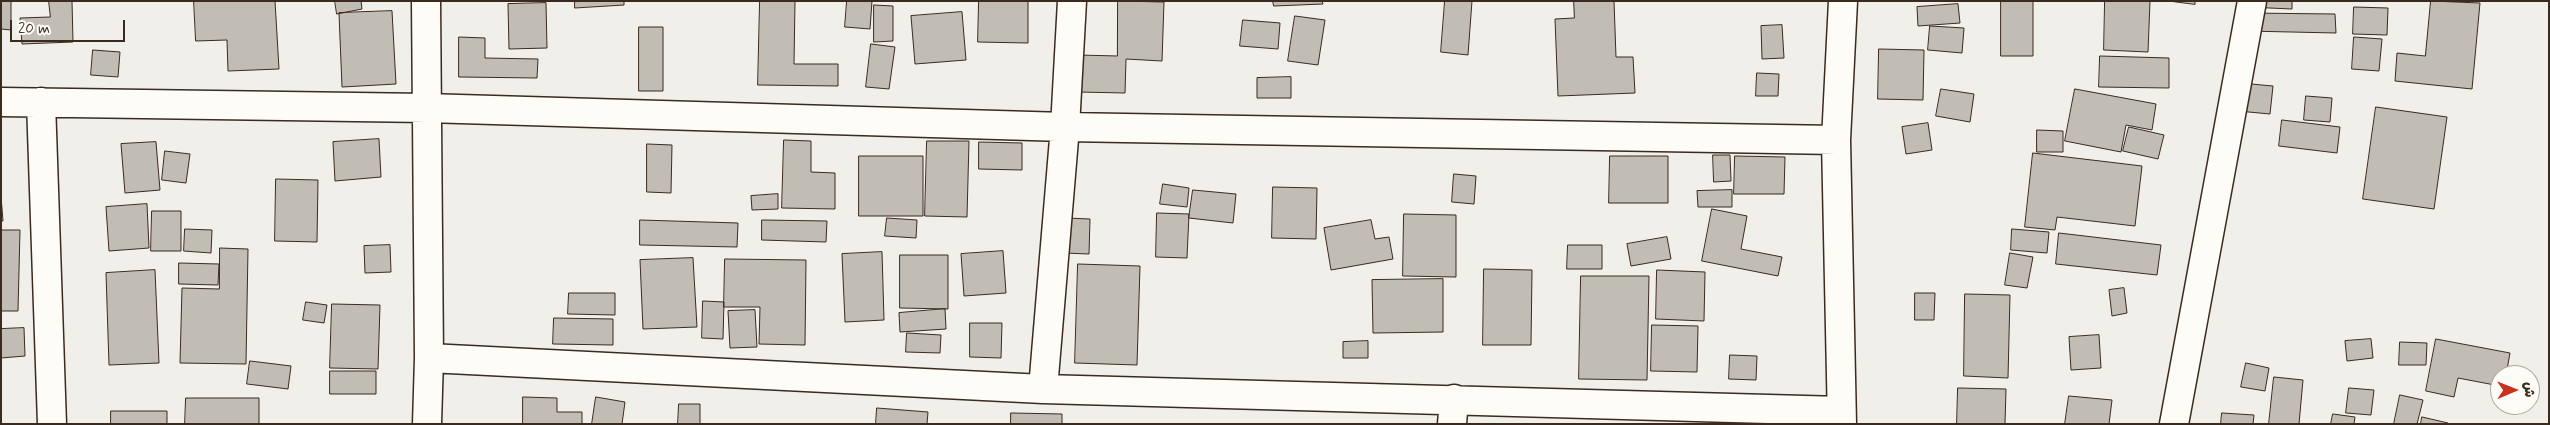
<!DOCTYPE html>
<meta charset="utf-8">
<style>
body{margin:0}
#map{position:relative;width:2550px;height:425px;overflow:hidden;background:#f1efea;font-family:Mynerve,"Playpen Sans Arabic",sans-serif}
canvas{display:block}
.frame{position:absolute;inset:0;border:2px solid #3b2a1e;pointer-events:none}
.north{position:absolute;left:2490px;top:365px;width:50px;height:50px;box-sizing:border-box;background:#fdfcf7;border:1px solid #afa8a0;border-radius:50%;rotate:89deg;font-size:14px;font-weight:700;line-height:20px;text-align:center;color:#3b2a1e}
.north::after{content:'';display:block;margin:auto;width:18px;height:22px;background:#c8321e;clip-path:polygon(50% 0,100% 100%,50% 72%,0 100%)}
.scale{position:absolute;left:10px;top:20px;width:115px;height:22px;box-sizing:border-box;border:2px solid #3b2a1e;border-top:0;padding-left:6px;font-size:15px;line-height:18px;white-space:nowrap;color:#3b2a1e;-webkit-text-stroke:4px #fdfcf7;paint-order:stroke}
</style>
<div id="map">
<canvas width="2550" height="425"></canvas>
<div class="frame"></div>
<div class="north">ش</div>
<div class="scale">20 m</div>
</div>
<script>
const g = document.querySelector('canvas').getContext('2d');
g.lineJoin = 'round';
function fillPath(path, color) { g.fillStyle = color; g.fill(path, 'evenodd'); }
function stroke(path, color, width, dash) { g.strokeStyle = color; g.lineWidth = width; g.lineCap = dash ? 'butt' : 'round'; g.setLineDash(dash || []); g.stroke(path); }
const building = new Path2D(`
 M 1,1 L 11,1 L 11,30 L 1,29 Z
 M 49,1 L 72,1 L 73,42 L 22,44 L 20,18 L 50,17 Z
 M 194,1 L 275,1 L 279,69 L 228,71 L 227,40 L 196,41 Z
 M 335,1 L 361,1 L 362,9 L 337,14 Z
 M 575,1 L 624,1 L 624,5 L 575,8 Z
 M 760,1 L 795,1 L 794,64 L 838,64 L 838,86 L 758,85 Z
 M 847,1 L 872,1 L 870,29 L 845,27 Z
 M 979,1 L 1028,1 L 1028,43 L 978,42 Z
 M 1118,1 L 1164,2 L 1162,61 L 1126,59 L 1125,93 L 1078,92 L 1079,55 L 1117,56 Z
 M 1273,1 L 1322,1 L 1323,4 L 1274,6 Z
 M 1445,1 L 1472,1 L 1468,55 L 1441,52 Z
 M 1574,1 L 1614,1 L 1616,57 L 1633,57 L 1635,93 L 1558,96 L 1555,19 L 1574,18 Z
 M 2001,1 L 2033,1 L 2033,56 L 2001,56 Z
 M 2105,1 L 2150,1 L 2148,52 L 2104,50 Z
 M 2169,1 L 2195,1 L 2195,4 Z
 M 2247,1 L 2292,1 L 2292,9 L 2247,7 Z
 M 2431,1 L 2480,3 L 2472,89 L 2395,81 L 2397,53 L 2425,56 Z
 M 546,3 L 547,48 L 509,49 L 508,4 Z
 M 1958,4 L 1960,23 L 1918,26 L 1917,7 Z
 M 874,5 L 893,6 L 893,41 L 874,42 Z
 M 2354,7 L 2388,8 L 2387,35 L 2353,34 Z
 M 392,11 L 396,84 L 342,87 L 339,13 Z
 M 962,12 L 966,60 L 915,64 L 911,16 Z
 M 2246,13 L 2335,14 L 2336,33 L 2246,31 Z
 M 1295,16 L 1325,20 L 1318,65 L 1288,61 Z
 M 1243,20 L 1280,23 L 1278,49 L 1240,46 Z
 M 1782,25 L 1784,58 L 1762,59 L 1761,26 Z
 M 1930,26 L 1964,28 L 1962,53 L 1928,50 Z
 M 639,27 L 663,27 L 663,91 L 639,91 Z
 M 459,37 L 485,38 L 485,58 L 538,59 L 537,78 L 459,77 Z
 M 2354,37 L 2382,39 L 2379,71 L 2352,69 Z
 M 871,44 L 895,47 L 889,89 L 866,87 Z
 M 1879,49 L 1924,50 L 1923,100 L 1878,99 Z
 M 93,50 L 120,52 L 118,77 L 91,75 Z
 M 2100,56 L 2169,58 L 2169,88 L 2099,87 Z
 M 1757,73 L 1779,74 L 1778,96 L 1756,96 Z
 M 1291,77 L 1291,98 L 1257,98 L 1257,78 Z
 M 2240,83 L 2273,86 L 2270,114 L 2238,111 Z
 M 1941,89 L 1974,94 L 1970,122 L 1936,116 Z
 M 2075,89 L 2156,104 L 2152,130 L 2126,125 L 2121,152 L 2065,141 Z
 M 2306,96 L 2332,98 L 2330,122 L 2304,120 Z
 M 2376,107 L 2447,117 L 2434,209 L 2363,199 Z
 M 2282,120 L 2340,127 L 2337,153 L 2279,146 Z
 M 1928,123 L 1932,150 L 1906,154 L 1902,127 Z
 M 2129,127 L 2164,135 L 2158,159 L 2123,151 Z
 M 2037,130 L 2063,131 L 2063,152 L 2037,152 Z
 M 379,139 L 381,177 L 335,181 L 333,142 Z
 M 784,140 L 811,141 L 811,172 L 835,173 L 835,209 L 782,208 Z
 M 927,141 L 969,141 L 967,217 L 925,216 Z
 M 156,142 L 160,190 L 125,193 L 121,144 Z
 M 979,142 L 1022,143 L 1022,170 L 979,169 Z
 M 647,144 L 672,145 L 671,193 L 647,192 Z
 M 165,151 L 190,154 L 186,183 L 162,180 Z
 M 2033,153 L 2142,166 L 2135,226 L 2057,217 L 2055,230 L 2025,227 Z
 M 1713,155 L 1730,155 L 1731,181 L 1714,182 Z
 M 859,156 L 923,156 L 923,216 L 859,216 Z
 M 1610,156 L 1668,156 L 1668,203 L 1609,203 Z
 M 1735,156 L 1785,157 L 1784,194 L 1734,194 Z
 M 1454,174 L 1476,176 L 1474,204 L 1452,202 Z
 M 276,179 L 318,180 L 317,242 L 275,241 Z
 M 1163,184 L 1189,188 L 1187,207 L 1160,204 Z
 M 1273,187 L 1317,188 L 1316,239 L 1272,238 Z
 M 1193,190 L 1236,194 L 1233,223 L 1189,218 Z
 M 1732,190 L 1732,207 L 1698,207 L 1697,191 Z
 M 778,194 L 778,209 L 752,210 L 751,196 Z
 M 1,196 L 3,221 L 1,221 Z
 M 147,204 L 149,248 L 109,251 L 106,207 Z
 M 1712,209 L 1747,216 L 1741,249 L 1782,257 L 1778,276 L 1702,261 Z
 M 152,211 L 181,211 L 181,251 L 151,251 Z
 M 1157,213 L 1189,214 L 1187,258 L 1156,257 Z
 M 1404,214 L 1456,215 L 1456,277 L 1403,276 Z
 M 887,218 L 917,220 L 916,238 L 885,236 Z
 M 1066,218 L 1090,219 L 1089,254 L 1064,253 Z
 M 640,220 L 738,223 L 737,247 L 640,245 Z
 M 762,220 L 827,221 L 826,242 L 762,240 Z
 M 1371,220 L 1375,239 L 1389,237 L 1393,259 L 1331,270 L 1324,228 Z
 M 185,229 L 212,230 L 211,253 L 184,251 Z
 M 2012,229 L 2049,232 L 2047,253 L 2011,250 Z
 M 1,230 L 20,230 L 18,311 L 1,311 Z
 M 2059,233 L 2161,245 L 2157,275 L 2056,264 Z
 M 1667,237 L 1671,259 L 1631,266 L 1627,244 Z
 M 390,245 L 391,272 L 365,273 L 364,246 Z
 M 1568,245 L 1602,245 L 1602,269 L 1567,269 Z
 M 220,248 L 248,249 L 246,364 L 180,363 L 182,288 L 219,289 Z
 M 1003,251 L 1006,293 L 964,296 L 961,254 Z
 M 882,252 L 884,320 L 845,322 L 842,254 Z
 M 2010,253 L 2033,257 L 2027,288 L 2005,285 Z
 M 900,255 L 948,255 L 948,309 L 900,308 Z
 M 693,258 L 697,327 L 643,329 L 640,260 Z
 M 725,259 L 806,260 L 805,345 L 759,344 L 760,307 L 724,307 Z
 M 179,263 L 219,264 L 218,285 L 179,284 Z
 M 1078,264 L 1140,266 L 1137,365 L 1075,363 Z
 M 1484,269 L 1532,270 L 1531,345 L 1483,345 Z
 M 155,270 L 159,363 L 109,365 L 106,273 Z
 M 1657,270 L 1705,272 L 1704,321 L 1656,319 Z
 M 1581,276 L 1649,276 L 1647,380 L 1579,379 Z
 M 1443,279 L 1443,332 L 1373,333 L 1372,280 Z
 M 2124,288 L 2127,313 L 2112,316 L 2109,290 Z
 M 569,293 L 615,293 L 615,315 L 568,314 Z
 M 1915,293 L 1935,293 L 1934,320 L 1915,320 Z
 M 1965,294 L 2010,295 L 2008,378 L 1964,376 Z
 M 703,301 L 724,302 L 723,339 L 702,338 Z
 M 306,302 L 327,305 L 324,323 L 303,320 Z
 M 332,304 L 380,305 L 378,369 L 330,368 Z
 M 945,309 L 946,329 L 900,332 L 899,313 Z
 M 755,310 L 757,347 L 730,348 L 728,311 Z
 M 554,318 L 613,319 L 613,345 L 553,344 Z
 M 970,323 L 1002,323 L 1001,358 L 970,357 Z
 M 1652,325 L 1698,326 L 1697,372 L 1651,371 Z
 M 24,328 L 25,356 L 1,358 L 1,329 Z
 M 907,333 L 941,335 L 940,353 L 906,352 Z
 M 2099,335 L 2101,368 L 2071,370 L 2069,337 Z
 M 2371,339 L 2373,358 L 2347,361 L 2345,341 Z
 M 2436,339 L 2510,353 L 2506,375 L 2500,375 L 2500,386 L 2458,378 L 2454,397 L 2426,391 Z
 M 1368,341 L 1368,358 L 1343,358 L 1343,342 Z
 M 2400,342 L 2427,343 L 2426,365 L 2399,365 Z
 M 1730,355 L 1757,356 L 1756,380 L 1729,379 Z
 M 250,361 L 291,366 L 288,389 L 247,384 Z
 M 2246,363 L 2269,368 L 2265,391 L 2241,387 Z
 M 330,371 L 376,371 L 376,394 L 330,394 Z
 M 2274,377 L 2303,380 L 2299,424 L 2269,424 Z
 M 1958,388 L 2006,389 L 2005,424 L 1957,424 Z
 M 2349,388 L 2374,390 L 2371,415 L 2346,413 Z
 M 2400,395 L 2423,400 L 2417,424 L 2394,424 Z
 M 2069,396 L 2112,400 L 2109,424 L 2065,424 Z
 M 523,397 L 557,398 L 557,412 L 582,412 L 582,424 L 523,424 Z
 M 596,397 L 625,402 L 622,424 L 592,424 Z
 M 186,398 L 259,398 L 259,424 L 185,424 Z
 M 679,404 L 700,404 L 700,424 L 678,424 Z
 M 877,408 L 928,412 L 927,424 L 876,424 Z
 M 111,411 L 167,411 L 167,424 L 111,424 Z
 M 1011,413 L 1062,414 L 1062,424 L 1011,424 Z
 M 2222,413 L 2254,415 L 2253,424 L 2221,424 Z
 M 2333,414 L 2355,417 L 2354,424 L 2331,424 Z
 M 2422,417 L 2448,423 L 2448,424 L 2421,424 Z`);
const street = new Path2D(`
 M 426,1 L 429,358 L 427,424
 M 1,102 L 426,108 L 1065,127 L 1836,140
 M 41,102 L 52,424
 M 429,358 L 1043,389 L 1841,411
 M 1043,389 L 1065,127 L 1072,1
 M 1452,424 L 1454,399
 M 1842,424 L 1836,140 L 1843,1
 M 2174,424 L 2252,1`);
fillPath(building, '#c1bcb4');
stroke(building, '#3b2a1e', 1);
stroke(street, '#3b2a1e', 31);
stroke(street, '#fdfcf7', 28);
</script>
